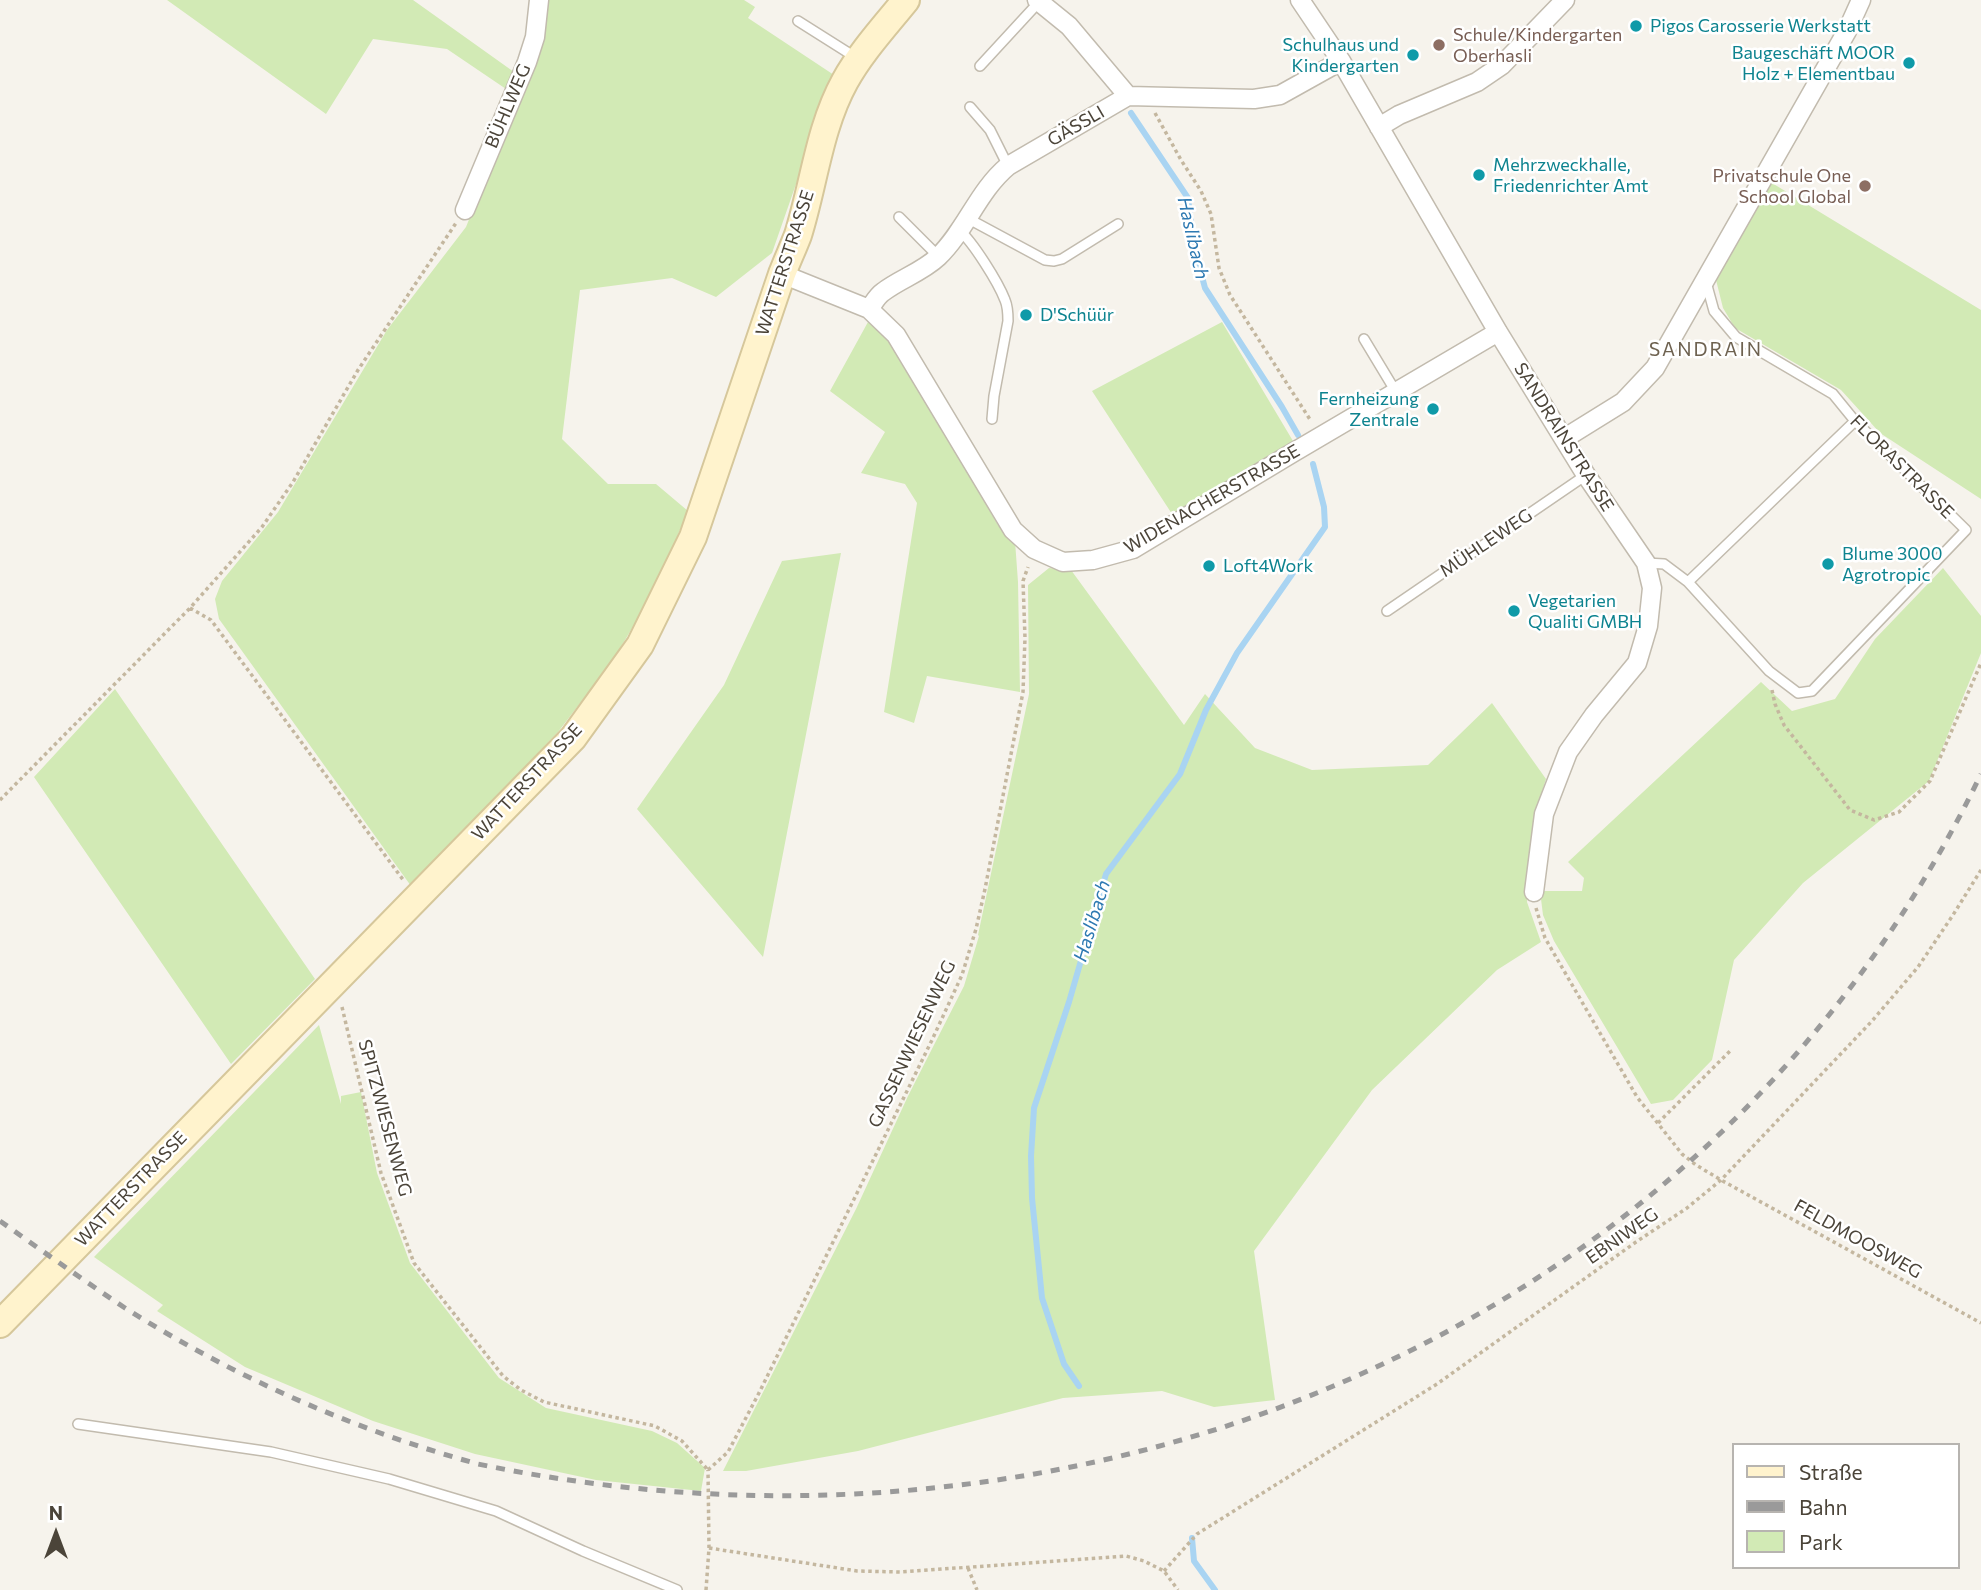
<!DOCTYPE html>
<meta charset="utf-8">
<style>
body{margin:0}
#map{position:relative;width:1981px;height:1590px;overflow:hidden;background:#f6f3ec;font-family:Commissioner,sans-serif}
canvas{display:block}
.legend{position:absolute;left:1732px;top:1443px;width:228px;height:126px;box-sizing:border-box;background:#fff;border:2px solid #b7b4b0;margin:0;padding:9px 12px;list-style:none;font-size:21px;color:#4b4439}
.legend li{display:flex;align-items:center;gap:14px;height:35px}
.legend b{width:35px;border:2px solid #b7b4b0}
.north{position:absolute;left:21px;top:1499px;width:70px;height:70px;-webkit-text-stroke:5px #fff;paint-order:stroke;rotate:0deg;font-size:19px;font-weight:700;line-height:28px;text-align:center;color:#4b4439}
.north::after{content:'';display:block;margin:auto;width:24px;height:32px;background:#4b4439;clip-path:polygon(50% 0,100% 100%,50% 72%,0 100%)}
</style>
<div id="map">
<canvas width="1981" height="1590"></canvas>
<ul class="legend">
<li><b style="height:9px;background:#fff3cd"></b>Straße</li>
<li><b style="height:9px;background:#9a9a9a"></b>Bahn</li>
<li><b style="height:19px;background:#d2eab5"></b>Park</li>
</ul>
<div class="north">N</div>
</div>
<script>
const g = document.querySelector('canvas').getContext('2d');
g.lineJoin = 'round';
function fillPath(path, color) { g.fillStyle = color; g.fill(path, 'evenodd'); }
function stroke(path, color, width, dash) { g.strokeStyle = color; g.lineWidth = width; g.lineCap = dash ? 'butt' : 'round'; g.setLineDash(dash || []); g.stroke(path); }
function label(font, color, halo, rows, align = 'center') {
  g.font = font + ' Commissioner,sans-serif'; g.lineWidth = 5; g.setLineDash([]); g.textBaseline = 'middle'; g.strokeStyle = halo; g.fillStyle = color; for (const [text, x, y, turn = 0] of rows) {
    g.save(); g.translate(x, y); g.rotate((+turn || 0) * Math.PI / 180); g.textAlign = isNaN(turn) ? turn : align; if (halo) g.strokeText(text, 0, 0); g.fillText(text, 0, 0); g.restore();
  }
}
const green = new Path2D(`
 M 167,0 L 413,0 L 514,72 L 509,91 L 447,49 L 373,39 L 326,114 Z
 M 543,0 L 744,0 L 755,7 L 748,18 L 834,75 L 772,253 L 716,297 L 672,278 L 580,290 L 562,439 L 608,484 L 656,484 L 688,511 L 652,595 L 613,660 L 558,732 L 411,886 L 219,619 L 215,599 L 222,581 L 278,512 L 387,330 L 466,227 L 537,49 Z
 M 1772,183 L 1981,310 L 1981,499 L 1880,433 L 1841,390 L 1735,328 L 1723,308 L 1715,276 Z
 M 868,322 L 892,342 L 998,525 L 1015,541 L 1018,582 L 1020,692 L 927,676 L 914,723 L 884,712 L 917,503 L 905,484 L 861,473 L 885,432 L 830,391 Z
 M 1222,322 L 1293,441 L 1172,514 L 1092,391 Z
 M 841,553 L 763,957 L 637,809 L 724,685 L 782,561 Z
 M 1049,568 L 1071,570 L 1184,725 L 1205,694 L 1255,748 L 1312,770 L 1428,765 L 1492,703 L 1546,779 L 1535,814 L 1527,902 L 1541,942 L 1497,970 L 1372,1090 L 1254,1251 L 1275,1400 L 1214,1407 L 1162,1391 L 1063,1398 L 858,1451 L 746,1471 L 723,1471 L 856,1209 L 908,1096 L 964,986 L 979,936 L 978,935 L 1029,694 L 1028,585 Z
 M 1943,568 L 1981,616 L 1981,653 L 1929,781 L 1803,883 L 1734,960 L 1712,1060 L 1673,1100 L 1651,1104 L 1554,941 L 1543,915 L 1540,891 L 1582,891 L 1584,878 L 1568,862 L 1761,682 L 1792,711 L 1835,699 L 1875,639 Z
 M 115,689 L 315,979 L 231,1064 L 34,777 Z
 M 319,1025 L 341,1104 L 341,1096 L 361,1092 L 377,1173 L 410,1263 L 499,1378 L 546,1408 L 652,1431 L 677,1443 L 705,1468 L 701,1491 L 596,1480 L 475,1454 L 373,1421 L 245,1367 L 157,1311 L 163,1305 L 94,1257 Z`);
const stream = new Path2D(`
 M 1131,113 L 1188,198 L 1194,246 L 1205,288 L 1282,407 L 1298,435
 M 1079,1386 L 1064,1364 L 1042,1298 L 1032,1198 L 1031,1156 L 1034,1108 L 1069,1002 L 1106,874 L 1180,774 L 1206,710 L 1237,653 L 1325,527 L 1324,507 L 1313,464
 M 1192,1538 L 1194,1561 L 1215,1590`);
const path = new Path2D(`
 M 1155,113 L 1181,160 L 1201,191 L 1211,214 L 1219,268 L 1230,295 L 1311,421
 M 190,608 L 211,620 L 404,881
 M 1772,690 L 1775,704 L 1784,725 L 1850,810 L 1874,820 L 1899,812 L 1930,781 L 1981,663
 M 0,800 L 190,608 L 262,527 L 293,482 L 358,370 L 456,223
 M 1536,908 L 1545,938 L 1637,1097 L 1682,1154 L 1696,1165 L 1721,1180 L 1981,1323
 M 342,1007 L 381,1173 L 414,1263 L 503,1376 L 521,1390 L 544,1402 L 655,1426 L 682,1441 L 708,1470
 M 1658,1123 L 1730,1051
 M 708,1470 L 728,1452 L 760,1391 L 932,1040 L 962,975 L 976,929 L 985,889 L 1023,692 L 1025,638 L 1023,581 L 1028,567
 M 709,1548 L 857,1571 L 901,1572 L 1126,1556 L 1144,1561 L 1164,1571 L 1178,1590
 M 968,1568 L 977,1590
 M 1164,1571 L 1197,1534 L 1437,1384 L 1636,1242 L 1687,1208 L 1721,1180 L 1872,1021 L 1918,967 L 1953,915 L 1981,870
 M 706,1590 L 709,1548 L 708,1470`);
const lane = new Path2D(`
 M 798,21 L 855,57
 M 980,66 L 1039,2
 M 970,107 L 990,130 L 1008,166
 M 899,217 L 932,250 L 937,258
 M 967,218 L 1045,260 L 1054,261 L 1062,259 L 1118,224
 M 959,230 C 973,242 998,282 1005,300 C 1008,307 1008,314 1008,321 L 994,396 L 992,419
 M 1364,339 L 1396,392
 M 1646,563 L 1664,564 L 1688,582 L 1769,671 L 1798,693 L 1812,691 L 1966,530 L 1855,421 L 1833,394 L 1736,337 L 1714,311 L 1706,282
 M 1688,582 L 1855,421
 M 1387,611 L 1586,475
 M 78,1424 L 271,1452 L 389,1479 L 496,1511 L 583,1551 L 677,1590`);
const street = new Path2D(`
 M 1037,0 L 1069,26 L 1128,96
 M 1300,0 L 1341,61 L 1498,332 L 1586,475 L 1646,563 L 1652,588 L 1648,626 L 1637,663 L 1594,715 L 1568,752 L 1544,814 L 1534,892
 M 1379,127 L 1399,115 L 1477,82 L 1502,65 L 1565,0
 M 465,210 L 527,62 L 535,37 L 539,0
 M 782,274 L 869,309 L 896,335 L 1013,530 L 1034,549 L 1063,562 L 1093,560 L 1133,549 L 1294,452 L 1498,332
 M 869,309 C 873,304 877,296 883,292 C 900,279 922,272 938,257 C 966,230 978,191 1008,166 L 1128,96 L 1254,99 L 1280,95 L 1341,61
 M 1565,438 L 1623,402 L 1655,368 L 1847,31 L 1861,0`);
const secondary = new Path2D(`
 M 0,1324 L 573,738 L 640,645 L 693,537 L 782,274 C 787,261 793,248 798,235 C 814,184 819,128 845,81 C 861,52 885,26 906,0`);
const rail = new Path2D(`
 M 0,1221 C 41,1250 83,1280 125,1308 C 234,1377 354,1430 478,1464 C 1082,1590 1710,1336 1981,774`);
const markers = [
 [1636,26,7,"#0f9aa8"],
 [1439,45,7,"#8d6e63"],
 [1413,55,7,"#0f9aa8"],
 [1909,63,7,"#0f9aa8"],
 [1479,175,7,"#0f9aa8"],
 [1865,186,7,"#8d6e63"],
 [1026,315,7,"#0f9aa8"],
 [1433,409,7,"#0f9aa8"],
 [1828,564,7,"#0f9aa8"],
 [1209,566,7,"#0f9aa8"],
 [1514,611,7,"#0f9aa8"]
];
const cultureNames = [
 ["Pigos Carosserie Werkstatt",1650,26],
 ["Schulhaus und",1399,45,"right"],
 ["Kindergarten",1399,66,"right"],
 ["Baugeschäft MOOR",1895,53,"right"],
 ["Holz + Elementbau",1895,74,"right"],
 ["Mehrzweckhalle,",1493,165],
 ["Friedenrichter Amt",1493,186],
 ["D'Schüür",1040,315],
 ["Fernheizung",1419,399,"right"],
 ["Zentrale",1419,420,"right"],
 ["Blume 3000",1842,554],
 ["Agrotropic",1842,575],
 ["Loft4Work",1223,566],
 ["Vegetarien",1528,601],
 ["Qualiti GMBH",1528,622]
];
const educationNames = [
 ["Schule/Kindergarten",1453,35],
 ["Oberhasli",1453,56],
 ["Privatschule One",1851,176,"right"],
 ["School Global",1851,197,"right"]
];
const streetNames = [
 ["BÜHLWEG",508,106,-67],
 ["GÄSSLI",1076,126,-30],
 ["WATTERSTRASSE",785,263,-72],
 ["SANDRAINSTRASSE",1564,437,58],
 ["FLORASTRASSE",1902,467,45],
 ["WIDENACHERSTRASSE",1212,499,-30],
 ["MÜHLEWEG",1486,543,-34],
 ["WATTERSTRASSE",527,782,-47],
 ["GASSENWIESENWEG",912,1044,-65],
 ["SPITZWIESENWEG",385,1118,75],
 ["WATTERSTRASSE",131,1189,-46],
 ["EBNIWEG",1622,1236,-35],
 ["FELDMOOSWEG",1858,1239,29]
];
const waterNames = [
 ["Haslibach",1193,238,77],
 ["Haslibach",1092,921,-73]
];
const neighbourhoodNames = [
 ["SANDRAIN",1706,350]
];
fillPath(green, '#d2eab5');
stroke(stream, '#a9d4f2', 6);
stroke(lane, '#c2bbae', 12);
stroke(street, '#c2bbae', 21);
stroke(secondary, '#d6c79b', 30);
stroke(path, '#c4b79f', 3.5, [3.5, 3.5]);
stroke(lane, '#fff', 9);
stroke(street, '#fff', 18);
stroke(secondary, '#fff3cd', 26);
stroke(rail, '#9a9a9a', 5, [9, 9]);
for (const [x, y, r, color] of markers) { const dot = new Path2D(); dot.arc(x, y, r, 0, 2 * Math.PI); g.fillStyle = color; g.fill(dot); stroke(dot, '#fff', 2.5); }
label('18px', '#0d838f', '#fff', cultureNames, 'left');
label('18px', '#785e54', '#fff', educationNames, 'left');
label('18px', '#4b4439', '#fff', streetNames);
label('italic 19px', '#2e7ab2', '#fff', waterNames);
g.letterSpacing = '2px';
label('19px', '#6e6250', '#fff', neighbourhoodNames);
g.letterSpacing = '0px';
</script>
